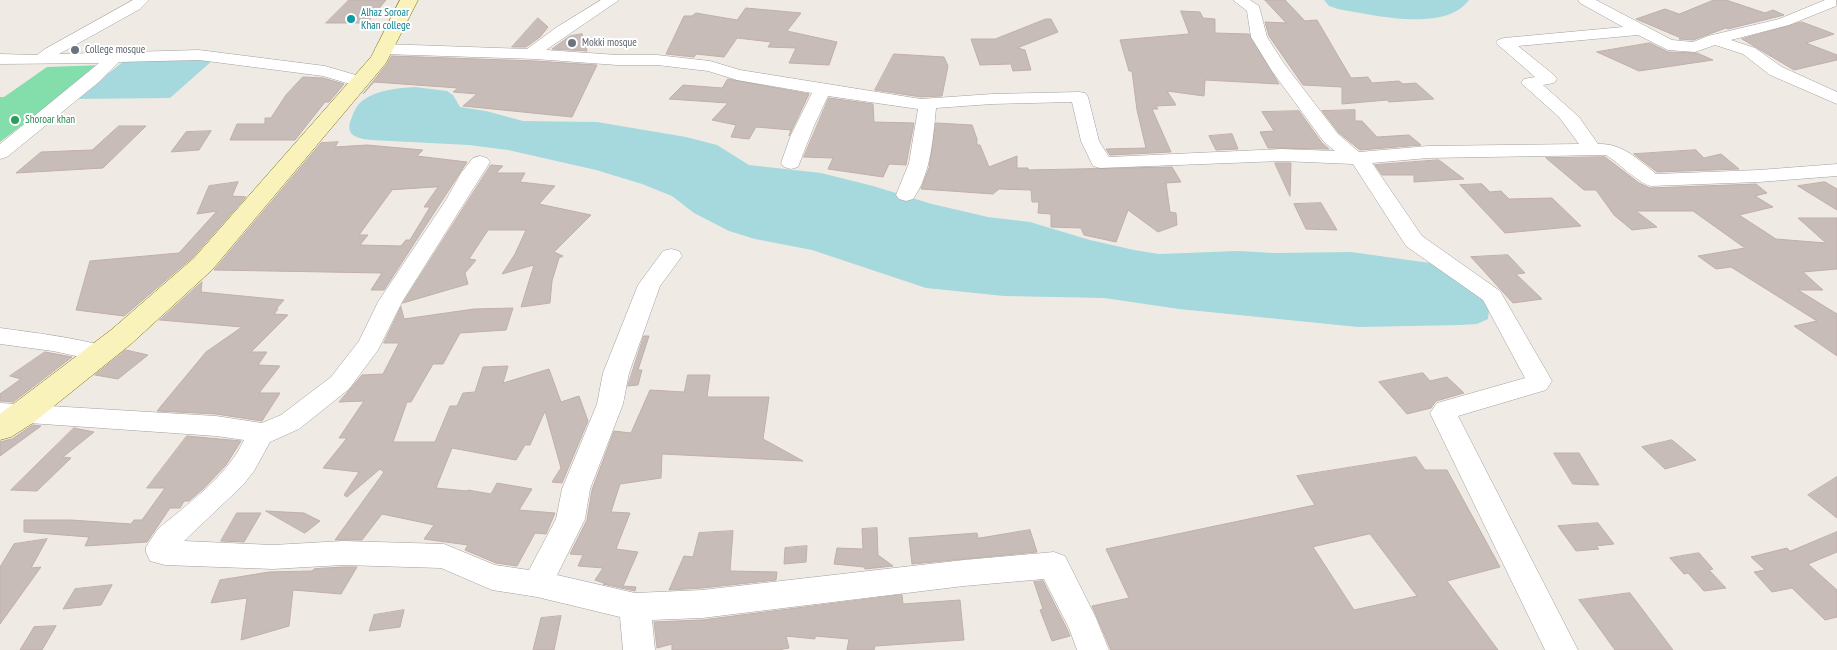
<!DOCTYPE html>
<style>
body{margin:0}
canvas{display:block;background:#f0eae5}
</style>
<canvas width="1837" height="650"></canvas>
<script>
const g = document.querySelector('canvas').getContext('2d');
g.lineJoin = 'round';
function fillPath(path, color) { g.fillStyle = color; g.fill(path, 'evenodd'); }
function stroke(path, color, width, dash) { g.strokeStyle = color; g.lineWidth = width; g.lineCap = dash ? 'butt' : 'round'; g.setLineDash(dash || []); g.stroke(path); }
function label(font, color, halo, rows, align = 'center') {
  g.font = font + ' "PT Sans Narrow",sans-serif'; g.lineWidth = 4; g.setLineDash([]); g.textBaseline = 'middle'; g.strokeStyle = halo; g.fillStyle = color; for (const [text, x, y, turn = 0] of rows) {
    g.save(); g.translate(x, y); g.rotate((+turn || 0) * Math.PI / 180); g.textAlign = isNaN(turn) ? turn : align; if (halo) g.strokeText(text, 0, 0); g.fillText(text, 0, 0); g.restore();
  }
}
const pitch = new Path2D(`
 M 102,65 L 0,142 L 0,97 L 4,97 L 47,67 Z`);
const water = new Path2D(`
 M 1324,0 L 1469,0 C 1445,33 1374,15 1338,9 L 1329,6 Z
 M 213,60 L 170,98 L 76,99 L 124,61 Z
 M 415,87 L 447,91 L 453,95 L 460,107 L 486,111 L 523,121 L 597,122 L 686,137 L 717,145 L 749,165 L 821,173 L 873,186 L 932,204 L 988,217 L 1030,222 L 1090,240 L 1134,250 L 1159,254 L 1238,251 L 1274,253 L 1351,252 L 1430,263 L 1446,269 L 1481,297 L 1489,310 L 1488,319 L 1477,324 L 1461,325 L 1358,327 L 1179,309 L 1104,298 L 1004,296 L 926,288 L 812,250 L 755,239 L 729,231 L 694,213 L 672,196 L 642,184 L 596,170 L 508,150 L 469,145 L 371,140 C 355,138 344,135 352,117 C 354,111 357,105 362,101 C 376,90 398,88 415,87 Z`);
const building = new Path2D(`
 M 349,0 L 386,0 L 367,23 L 326,23 Z
 M 1265,0 L 1285,0 L 1305,21 L 1317,20 L 1351,78 L 1368,77 L 1372,83 L 1399,81 L 1403,84 L 1416,83 L 1434,99 L 1389,102 L 1387,100 L 1342,104 L 1342,87 L 1303,85 L 1269,36 L 1265,22 L 1286,23 Z
 M 1714,0 L 1726,0 L 1765,13 L 1773,10 L 1784,15 L 1728,29 L 1726,28 L 1693,40 L 1679,39 L 1681,38 L 1636,19 L 1665,9 L 1679,14 Z
 M 746,8 L 801,13 L 787,31 L 837,42 L 829,65 L 789,63 L 796,48 L 768,47 L 771,42 L 737,38 L 724,57 L 696,54 L 694,57 L 666,54 L 684,16 L 692,16 L 696,13 L 737,20 Z
 M 1181,11 L 1200,12 L 1203,18 L 1215,19 L 1215,33 L 1249,34 L 1279,84 L 1205,80 L 1204,96 L 1167,91 L 1176,105 L 1156,106 L 1158,109 L 1152,109 L 1171,152 L 1110,155 L 1106,149 L 1146,148 L 1137,110 L 1132,71 L 1129,71 L 1120,40 L 1189,34 Z
 M 538,18 L 548,27 L 540,37 L 526,47 L 512,47 Z
 M 1046,19 L 1051,19 L 1058,32 L 1017,48 L 1025,50 L 1031,70 L 1013,71 L 1011,64 L 980,65 L 971,39 L 995,39 Z
 M 1802,22 L 1834,34 L 1806,43 L 1837,55 L 1837,60 L 1794,70 L 1742,39 Z
 M 582,34 L 587,51 L 552,49 L 570,36 Z
 M 1650,43 L 1668,52 L 1697,53 L 1713,60 L 1639,71 L 1597,52 Z
 M 894,54 L 944,57 L 948,66 L 942,96 L 921,97 L 875,90 Z
 M 392,56 L 535,61 L 597,65 L 572,117 L 463,106 L 477,94 L 453,92 L 458,88 L 374,82 L 363,94 L 387,64 Z
 M 303,77 L 323,78 L 344,84 L 329,102 L 325,102 L 295,140 L 230,140 L 237,124 L 265,124 L 265,118 L 271,118 L 286,95 Z
 M 728,79 L 809,94 L 789,136 L 791,130 L 756,127 L 749,139 L 731,137 L 736,125 L 712,120 L 728,103 L 669,99 L 683,85 L 722,88 Z
 M 829,98 L 873,104 L 874,122 L 914,123 L 906,165 L 889,164 L 883,177 L 828,169 L 833,158 L 804,157 Z
 M 1355,110 L 1355,121 L 1362,121 L 1377,137 L 1409,135 L 1421,145 L 1360,150 L 1339,133 L 1322,111 Z
 M 1299,111 L 1322,143 L 1329,149 L 1268,148 L 1260,132 L 1274,131 L 1262,112 Z
 M 936,123 L 972,125 L 977,139 L 977,145 L 980,145 L 989,167 L 1017,156 L 1017,168 L 1028,168 L 1028,170 L 1172,167 L 1181,182 L 1166,183 L 1170,212 L 1176,213 L 1177,225 L 1158,232 L 1128,210 L 1116,242 L 1084,235 L 1081,228 L 1051,227 L 1051,214 L 1038,213 L 1039,202 L 1032,202 L 1031,190 L 999,189 L 993,194 L 921,189 L 929,168 Z
 M 119,126 L 146,126 L 103,168 L 16,173 L 41,152 L 92,150 Z
 M 211,131 L 199,150 L 171,152 L 186,132 Z
 M 1232,134 L 1238,149 L 1216,150 L 1209,136 Z
 M 338,142 L 335,147 L 367,145 L 423,150 L 417,156 L 467,162 L 384,290 L 371,290 L 382,273 L 214,270 L 321,143 ZM 438,187 L 424,207 L 430,207 L 410,240 L 406,240 L 401,246 L 360,245 L 368,235 L 359,235 L 392,190 Z
 M 1696,150 L 1704,158 L 1721,154 L 1739,169 L 1657,172 L 1634,154 Z
 M 1605,157 L 1639,183 L 1650,188 L 1756,184 L 1767,193 L 1755,196 L 1773,207 L 1739,215 L 1776,239 L 1826,243 L 1798,218 L 1837,218 L 1837,269 L 1803,272 L 1823,290 L 1798,290 L 1837,314 L 1837,356 L 1794,326 L 1817,321 L 1731,267 L 1716,269 L 1698,256 L 1745,248 L 1693,211 L 1636,211 L 1657,227 L 1632,230 L 1614,215 L 1596,190 L 1584,190 L 1546,158 Z
 M 1439,160 L 1464,179 L 1414,182 L 1414,175 L 1382,175 L 1375,165 Z
 M 1275,163 L 1291,163 L 1290,196 Z
 M 491,165 L 503,166 L 496,173 L 525,173 L 520,182 L 555,186 L 539,204 L 591,215 L 554,252 L 563,256 L 559,258 L 552,281 L 550,303 L 521,307 L 534,265 L 502,274 L 515,254 L 526,230 L 488,230 L 469,259 L 476,260 L 465,273 L 468,284 L 403,303 Z
 M 238,182 L 232,196 L 246,197 L 193,257 L 124,316 L 76,310 L 90,261 L 179,253 L 217,211 L 197,214 L 209,186 Z
 M 1825,182 L 1837,189 L 1837,210 L 1798,186 Z
 M 1482,184 L 1490,192 L 1501,191 L 1509,199 L 1552,198 L 1581,226 L 1505,233 L 1460,185 Z
 M 1321,203 L 1337,230 L 1306,229 L 1294,204 Z
 M 1508,255 L 1525,273 L 1516,274 L 1542,299 L 1513,303 L 1471,257 Z
 M 202,282 L 201,292 L 284,300 L 276,309 L 278,309 L 274,314 L 288,315 L 251,352 L 267,352 L 258,365 L 280,366 L 259,393 L 280,393 L 262,421 L 216,414 L 157,411 L 206,352 L 242,327 L 160,320 Z
 M 401,307 L 404,319 L 474,309 L 513,308 L 506,330 L 460,333 L 443,364 L 433,364 L 411,402 L 407,402 L 393,442 L 435,442 L 450,406 L 457,406 L 463,393 L 475,392 L 483,367 L 508,366 L 503,383 L 549,369 L 561,402 L 579,396 L 588,421 L 562,483 L 552,482 L 561,468 L 545,411 L 530,445 L 525,445 L 516,460 L 452,448 L 436,488 L 467,491 L 468,490 L 491,494 L 497,483 L 532,489 L 519,510 L 555,513 L 546,534 L 535,533 L 517,566 L 496,563 L 465,550 L 468,545 L 424,539 L 434,525 L 382,514 L 362,540 L 335,540 L 384,472 L 380,469 L 347,497 L 344,495 L 359,472 L 323,468 L 347,438 L 339,438 L 364,401 L 339,402 L 362,375 L 383,374 L 399,343 L 384,343 Z
 M 644,336 L 649,336 L 638,370 L 642,370 L 638,385 L 628,386 Z
 M 126,350 L 148,355 L 118,379 L 95,375 Z
 M 45,352 L 72,357 L 13,402 L 0,401 L 0,394 L 21,379 L 10,376 Z
 M 1423,373 L 1430,381 L 1447,377 L 1464,393 L 1436,401 L 1431,408 L 1407,414 L 1379,382 Z
 M 688,375 L 710,375 L 707,397 L 769,397 L 763,439 L 803,461 L 662,454 L 661,478 L 620,484 L 611,512 L 630,513 L 616,549 L 638,552 L 623,586 L 636,587 L 635,591 L 603,584 L 607,584 L 595,580 L 603,568 L 578,566 L 583,555 L 570,554 L 587,520 L 592,490 L 614,431 L 631,433 L 650,390 L 684,392 Z
 M 33,425 L 41,426 L 0,456 L 0,442 L 12,439 Z
 M 74,428 L 94,432 L 63,457 L 71,458 L 37,491 L 11,490 Z
 M 187,436 L 241,441 L 226,465 L 204,488 L 189,501 L 184,501 L 180,508 L 170,508 L 147,542 L 85,546 L 89,537 L 24,532 L 24,520 L 71,520 L 131,524 L 134,520 L 142,520 L 165,488 L 147,488 Z
 M 1672,440 L 1696,460 L 1665,469 L 1642,447 Z
 M 1554,453 L 1579,453 L 1599,485 L 1573,484 Z
 M 1416,457 L 1425,470 L 1447,470 L 1500,567 L 1447,581 L 1498,650 L 1111,650 L 1092,606 L 1129,598 L 1106,549 L 1315,505 L 1297,476 ZM 1370,534 L 1417,596 L 1354,610 L 1313,547 Z
 M 1837,477 L 1837,518 L 1808,495 Z
 M 266,511 L 304,513 L 320,521 L 305,533 Z
 M 237,513 L 261,513 L 244,542 L 221,541 Z
 M 1598,523 L 1614,544 L 1596,546 L 1599,549 L 1576,551 L 1558,526 Z
 M 877,528 L 878,555 L 893,566 L 865,569 L 864,567 L 834,564 L 837,548 L 863,549 L 862,529 Z
 M 1030,530 L 1037,552 L 912,564 L 909,538 L 977,533 L 978,538 Z
 M 733,531 L 730,571 L 777,572 L 776,580 L 702,588 L 669,590 L 684,556 L 693,557 L 699,533 Z
 M 1837,532 L 1837,552 L 1808,564 L 1837,590 L 1837,617 L 1825,620 L 1792,588 L 1772,592 L 1754,572 L 1765,570 L 1751,557 L 1787,548 L 1790,551 Z
 M 47,539 L 31,568 L 41,567 L 0,624 L 0,567 L 14,544 Z
 M 807,546 L 806,562 L 784,564 L 785,548 Z
 M 1699,553 L 1713,569 L 1709,570 L 1726,588 L 1704,591 L 1688,573 L 1684,574 L 1670,558 Z
 M 343,567 L 357,567 L 341,594 L 293,590 L 289,626 L 241,640 L 247,598 L 211,603 L 220,580 L 269,572 L 312,571 L 314,569 Z
 M 1043,581 L 1067,629 L 1070,636 L 1052,641 L 1040,610 L 1043,609 L 1034,582 Z
 M 112,585 L 101,605 L 63,609 L 75,589 Z
 M 1630,593 L 1673,650 L 1615,650 L 1579,600 Z
 M 902,595 L 903,604 L 960,600 L 964,640 L 875,646 L 874,650 L 847,650 L 849,639 L 815,636 L 815,639 L 786,636 L 789,648 L 778,650 L 672,650 L 672,644 L 657,648 L 654,622 L 702,620 Z
 M 404,610 L 400,627 L 369,631 L 374,615 Z
 M 561,616 L 554,650 L 533,650 L 541,618 Z
 M 56,626 L 42,650 L 20,650 L 34,627 Z`);
const street = new Path2D(`
 M 133,0 L 149,0 L 140,9 L 59,54 L 199,50 L 325,66 L 366,78 L 369,82 L 366,86 L 360,87 L 323,76 L 199,60 L 119,62 L 99,82 L 7,157 L 0,159 L 0,144 L 99,63 L 0,64 L 0,54 L 37,55 L 45,49 Z
 M 601,0 L 619,0 L 546,50 L 617,55 L 657,55 L 710,61 L 740,70 L 921,99 L 992,94 L 1079,92 L 1085,93 L 1088,97 L 1099,141 L 1109,157 L 1282,149 L 1335,151 L 1324,142 L 1272,71 L 1251,37 L 1247,11 L 1233,0 L 1250,0 L 1259,6 L 1267,37 L 1285,65 L 1338,134 L 1359,152 L 1428,146 L 1579,144 L 1559,117 L 1521,83 L 1524,79 L 1535,77 L 1496,43 L 1498,40 L 1504,38 L 1623,27 L 1580,3 L 1578,0 L 1596,0 L 1672,40 L 1693,42 L 1708,36 L 1779,19 L 1825,0 L 1836,0 L 1836,6 L 1789,25 L 1731,40 L 1755,48 L 1782,67 L 1837,92 L 1837,104 L 1770,75 L 1743,54 L 1715,45 L 1695,52 L 1668,50 L 1638,35 L 1518,46 L 1554,75 L 1557,79 L 1554,83 L 1543,85 L 1579,117 L 1598,144 C 1622,143 1638,159 1656,174 L 1759,170 L 1837,164 L 1837,176 L 1759,182 L 1651,186 C 1638,183 1619,163 1606,155 L 1428,158 L 1372,163 L 1422,236 L 1500,291 L 1552,381 L 1546,390 L 1458,416 L 1578,650 L 1545,650 L 1430,413 L 1437,403 L 1525,378 L 1483,300 L 1406,246 L 1353,164 L 1282,161 L 1100,168 L 1093,166 L 1081,141 L 1072,102 L 992,104 L 936,108 C 933,138 931,174 913,199 L 906,201 L 899,199 L 896,195 L 909,163 L 918,109 L 828,96 L 814,126 L 798,167 L 791,169 L 784,167 L 781,163 L 791,135 L 812,93 L 737,80 L 708,71 L 657,65 L 617,65 L 535,59 L 383,54 L 377,52 L 375,49 L 377,46 L 383,44 L 527,49 L 557,27 Z
 M 480,156 L 487,158 L 490,162 L 402,302 L 378,350 L 349,389 L 299,429 L 270,442 L 254,471 L 243,485 L 184,541 L 273,545 L 343,541 L 444,544 L 495,565 L 529,570 L 556,519 L 562,489 L 597,404 L 603,373 L 638,285 L 663,251 L 671,249 L 679,251 L 682,256 L 660,286 L 629,373 L 623,404 L 590,489 L 585,519 L 557,575 L 635,593 L 702,590 L 964,560 L 1054,552 L 1065,556 L 1096,618 L 1109,650 L 1077,650 L 1069,628 L 1044,579 L 964,586 L 702,618 L 652,620 L 655,650 L 623,650 L 620,617 L 537,597 L 492,590 L 441,568 L 343,565 L 273,569 L 165,565 L 150,561 L 146,552 L 146,547 L 157,530 C 187,504 227,477 244,440 L 216,436 L 0,421 L 0,403 L 216,416 L 262,423 L 281,415 L 331,377 L 359,341 L 378,302 L 446,200 L 461,173 L 473,158 Z
 M 0,328 C 36,333 72,337 108,347 L 111,353 L 108,359 L 99,361 L 53,351 L 0,344 Z`);
const secondary = new Path2D(`
 M 400,0 L 418,0 L 386,63 L 212,270 L 131,344 L 33,423 L 11,437 L 0,440 L 0,414 L 111,330 L 194,258 L 371,57 Z`);
const markers = [
 [351,19,5,"#0f9aa8"],
 [572,43,5,"#6b7280"],
 [75,50,5,"#6b7280"],
 [15,120,5,"#2e9e5b"]
];
const farCulturenames = [
 ["Alhaz Soroar",361,13],
 ["Khan college",361,26]
];
const farWorshipnames = [
 ["Mokki mosque",582,43],
 ["College mosque",85,50]
];
const farLeisurenames = [
 ["Shoroar khan",25,120]
];
fillPath(pitch, '#84deac');
fillPath(water, '#a6d9dd');
fillPath(building, '#c7bcb8');
stroke(building, '#c1afa8', 1);
stroke(street, '#a0a0a0', 1);
stroke(secondary, '#766f06', 1);
fillPath(street, '#fff');
fillPath(secondary, '#f9f2ba');
for (const [x, y, r, color] of markers) { const dot = new Path2D(); dot.arc(x, y, r, 0, 2 * Math.PI); g.fillStyle = color; g.fill(dot); stroke(dot, '#fff', 2); }
label('11px', '#0d838f', '#fff', farCulturenames, 'left');
label('11px', '#5b616d', '#fff', farWorshipnames, 'left');
label('11px', '#27864d', '#fff', farLeisurenames, 'left');
</script>
